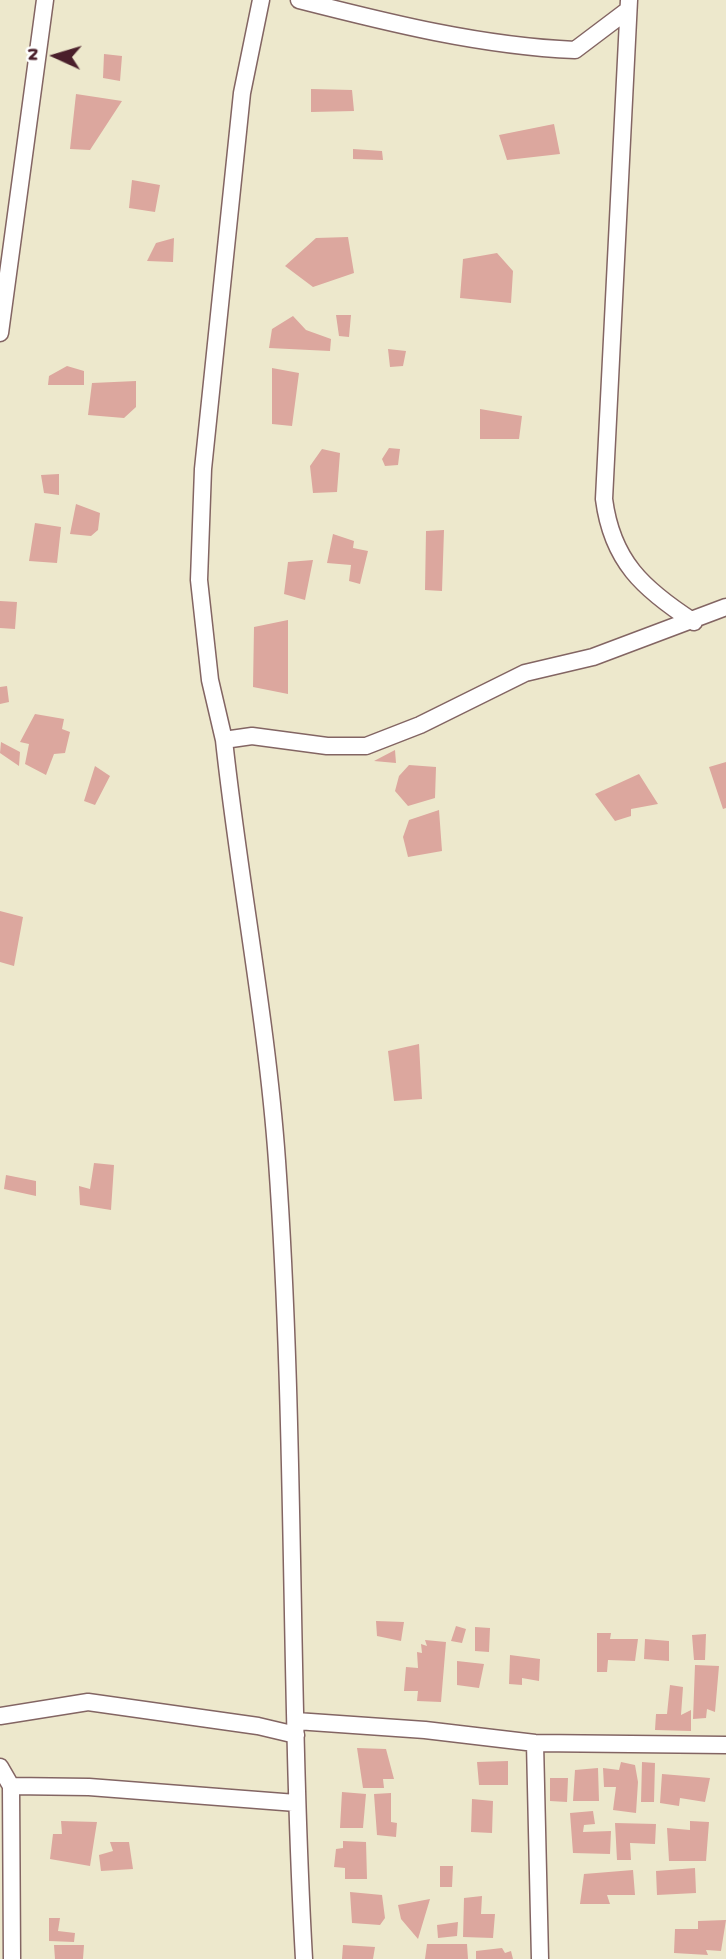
<!DOCTYPE html>
<style>
body{margin:0}
#map{position:relative;width:726px;height:1959px;overflow:hidden;background:#ede8cc;font-family:"Gochi Hand",sans-serif}
canvas{display:block}
.north{position:absolute;left:21px;top:21px;width:70px;height:70px;-webkit-text-stroke:5px #fff;paint-order:stroke;rotate:274deg;font-size:19px;font-weight:700;line-height:28px;text-align:center;color:#4a1f2b}
.north::after{content:'';display:block;margin:auto;width:24px;height:32px;background:#4a1f2b;clip-path:polygon(50% 0,100% 100%,50% 72%,0 100%)}
</style>
<div id="map">
<canvas width="726" height="1959"></canvas>
<div class="north">N</div>
</div>
<script>
const g = document.querySelector('canvas').getContext('2d');
g.lineJoin = 'round';
function fillPath(path, color) { g.fillStyle = color; g.fill(path, 'evenodd'); }
function stroke(path, color, width, dash) { g.strokeStyle = color; g.lineWidth = width; g.lineCap = dash ? 'butt' : 'round'; g.setLineDash(dash || []); g.stroke(path); }
const building = new Path2D(`
 M 104,54 L 122,56 L 120,81 L 103,78 Z
 M 311,89 L 352,90 L 354,111 L 311,112 Z
 M 76,94 L 122,101 L 90,150 L 70,149 Z
 M 554,124 L 560,154 L 507,160 L 499,135 Z
 M 353,149 L 382,151 L 383,160 L 353,159 Z
 M 132,180 L 160,185 L 155,212 L 129,208 Z
 M 348,237 L 354,273 L 313,287 L 285,266 L 316,238 Z
 M 174,238 L 173,262 L 147,261 L 156,243 Z
 M 497,253 L 513,271 L 511,303 L 460,298 L 463,259 Z
 M 336,315 L 351,315 L 349,337 L 339,336 Z
 M 293,316 L 306,330 L 331,339 L 330,351 L 269,348 L 272,329 Z
 M 388,349 L 406,351 L 403,366 L 390,367 Z
 M 67,366 L 84,371 L 84,385 L 48,385 L 49,376 Z
 M 272,368 L 299,373 L 292,426 L 272,424 Z
 M 136,381 L 136,407 L 124,418 L 88,415 L 92,383 Z
 M 480,409 L 522,416 L 519,439 L 480,439 Z
 M 389,448 L 400,449 L 398,465 L 385,466 L 382,459 Z
 M 322,449 L 340,453 L 337,492 L 313,493 L 310,466 Z
 M 59,474 L 59,495 L 44,493 L 41,475 Z
 M 76,504 L 100,513 L 98,530 L 91,536 L 70,534 Z
 M 35,523 L 61,527 L 57,563 L 29,561 Z
 M 444,530 L 442,591 L 425,590 L 426,531 Z
 M 333,534 L 354,541 L 353,548 L 368,551 L 360,584 L 349,581 L 351,565 L 327,563 Z
 M 313,560 L 305,600 L 284,594 L 288,562 Z
 M 0,601 L 17,602 L 15,629 L 0,628 Z
 M 288,620 L 288,694 L 253,687 L 254,627 Z
 M 7,686 L 9,702 L 0,704 L 0,687 Z
 M 35,714 L 64,719 L 62,729 L 70,732 L 65,753 L 54,754 L 46,775 L 25,764 L 29,744 L 20,742 Z
 M 1,742 L 20,752 L 19,766 L 0,753 Z
 M 395,750 L 396,763 L 374,761 Z
 M 726,762 L 726,808 L 723,809 L 709,767 Z
 M 409,765 L 436,767 L 435,798 L 408,806 L 395,791 L 399,776 Z
 M 95,766 L 110,776 L 95,805 L 84,801 Z
 M 639,774 L 658,804 L 631,809 L 631,816 L 615,821 L 595,794 Z
 M 439,810 L 442,851 L 408,857 L 403,837 L 409,820 Z
 M 0,911 L 23,917 L 14,966 L 0,962 Z
 M 419,1044 L 422,1099 L 394,1101 L 388,1051 Z
 M 94,1163 L 114,1165 L 111,1210 L 80,1205 L 79,1186 L 90,1189 Z
 M 6,1175 L 36,1181 L 36,1196 L 4,1189 Z
 M 376,1621 L 404,1622 L 401,1641 L 377,1636 Z
 M 456,1626 L 466,1629 L 462,1643 L 451,1641 Z
 M 475,1627 L 490,1628 L 489,1652 L 475,1651 Z
 M 597,1633 L 611,1633 L 610,1639 L 638,1639 L 635,1661 L 608,1660 L 607,1672 L 597,1672 Z
 M 706,1634 L 705,1660 L 694,1660 L 692,1635 Z
 M 645,1639 L 669,1641 L 669,1661 L 644,1659 Z
 M 425,1640 L 446,1642 L 441,1702 L 417,1701 L 418,1691 L 404,1691 L 406,1667 L 418,1668 L 417,1652 L 422,1653 L 421,1644 L 427,1646 Z
 M 510,1655 L 540,1659 L 539,1681 L 522,1678 L 522,1685 L 509,1684 Z
 M 457,1661 L 484,1664 L 479,1688 L 457,1685 Z
 M 695,1665 L 719,1666 L 715,1712 L 707,1709 L 706,1718 L 693,1719 Z
 M 670,1685 L 683,1687 L 681,1715 L 691,1710 L 691,1731 L 655,1730 L 656,1714 L 667,1714 Z
 M 357,1748 L 386,1749 L 394,1779 L 383,1779 L 384,1788 L 363,1788 Z
 M 508,1761 L 508,1785 L 479,1785 L 477,1762 Z
 M 621,1762 L 635,1765 L 638,1782 L 636,1813 L 613,1810 L 616,1787 L 604,1787 L 603,1768 L 619,1770 Z
 M 642,1762 L 655,1763 L 654,1802 L 641,1802 Z
 M 598,1768 L 599,1801 L 573,1801 L 575,1770 Z
 M 662,1774 L 710,1778 L 705,1802 L 680,1798 L 679,1806 L 660,1803 Z
 M 550,1778 L 568,1778 L 567,1802 L 550,1801 Z
 M 342,1792 L 366,1794 L 363,1828 L 340,1828 Z
 M 391,1793 L 391,1822 L 397,1823 L 396,1837 L 377,1835 L 374,1794 Z
 M 472,1799 L 493,1801 L 492,1833 L 471,1832 Z
 M 593,1811 L 595,1824 L 584,1825 L 583,1832 L 611,1831 L 610,1854 L 573,1853 L 570,1813 Z
 M 61,1821 L 97,1822 L 90,1866 L 50,1859 L 53,1834 L 62,1834 Z
 M 690,1821 L 709,1822 L 706,1861 L 669,1861 L 667,1828 L 690,1830 Z
 M 615,1823 L 656,1824 L 655,1844 L 630,1843 L 631,1860 L 617,1860 Z
 M 343,1841 L 366,1842 L 367,1879 L 345,1879 L 345,1868 L 334,1867 L 336,1849 L 343,1848 Z
 M 110,1842 L 129,1842 L 133,1869 L 101,1871 L 99,1855 L 113,1851 Z
 M 440,1866 L 453,1866 L 452,1887 L 440,1887 Z
 M 695,1868 L 696,1893 L 657,1895 L 656,1871 Z
 M 633,1870 L 635,1895 L 607,1895 L 610,1904 L 580,1904 L 584,1874 Z
 M 350,1892 L 382,1895 L 385,1918 L 380,1925 L 352,1923 Z
 M 482,1896 L 481,1914 L 495,1914 L 493,1938 L 463,1937 L 464,1898 Z
 M 430,1899 L 418,1939 L 401,1919 L 398,1905 Z
 M 49,1918 L 60,1918 L 58,1931 L 75,1933 L 74,1942 L 49,1941 Z
 M 726,1920 L 721,1951 L 706,1950 L 708,1955 L 674,1953 L 675,1929 L 698,1929 L 698,1921 Z
 M 458,1922 L 457,1936 L 438,1938 L 437,1925 Z
 M 427,1944 L 467,1944 L 468,1959 L 425,1959 Z
 M 54,1945 L 84,1945 L 83,1959 L 55,1959 Z
 M 343,1945 L 375,1947 L 373,1959 L 342,1959 Z
 M 502,1948 L 505,1953 L 511,1951 L 513,1959 L 476,1959 L 476,1951 Z`);
const minor = new Path2D(`
 M 261,0 L 242,93 L 203,469 L 199,580 L 210,680 L 224,740 C 239,880 267,1020 277,1161 C 296,1427 289,1693 304,1959
 M 299,0 C 389,23 481,46 575,50 L 628,10
 M 629,0 L 604,499 C 612,561 643,589 694,622
 M 0,333 L 45,0
 M 224,740 L 252,736 L 327,746 L 366,746 L 420,725 L 525,673 L 593,657 L 726,607
 M 0,1716 L 88,1702 L 258,1726 L 296,1735
 M 296,1721 L 425,1730 L 535,1743 L 726,1745
 M 535,1743 L 540,1959
 M 0,1767 L 11,1786 L 12,1959
 M 11,1786 L 89,1787 L 296,1803`);
fillPath(building, '#dca79e');
stroke(minor, '#836563', 19);
stroke(minor, '#fff', 16);
</script>
